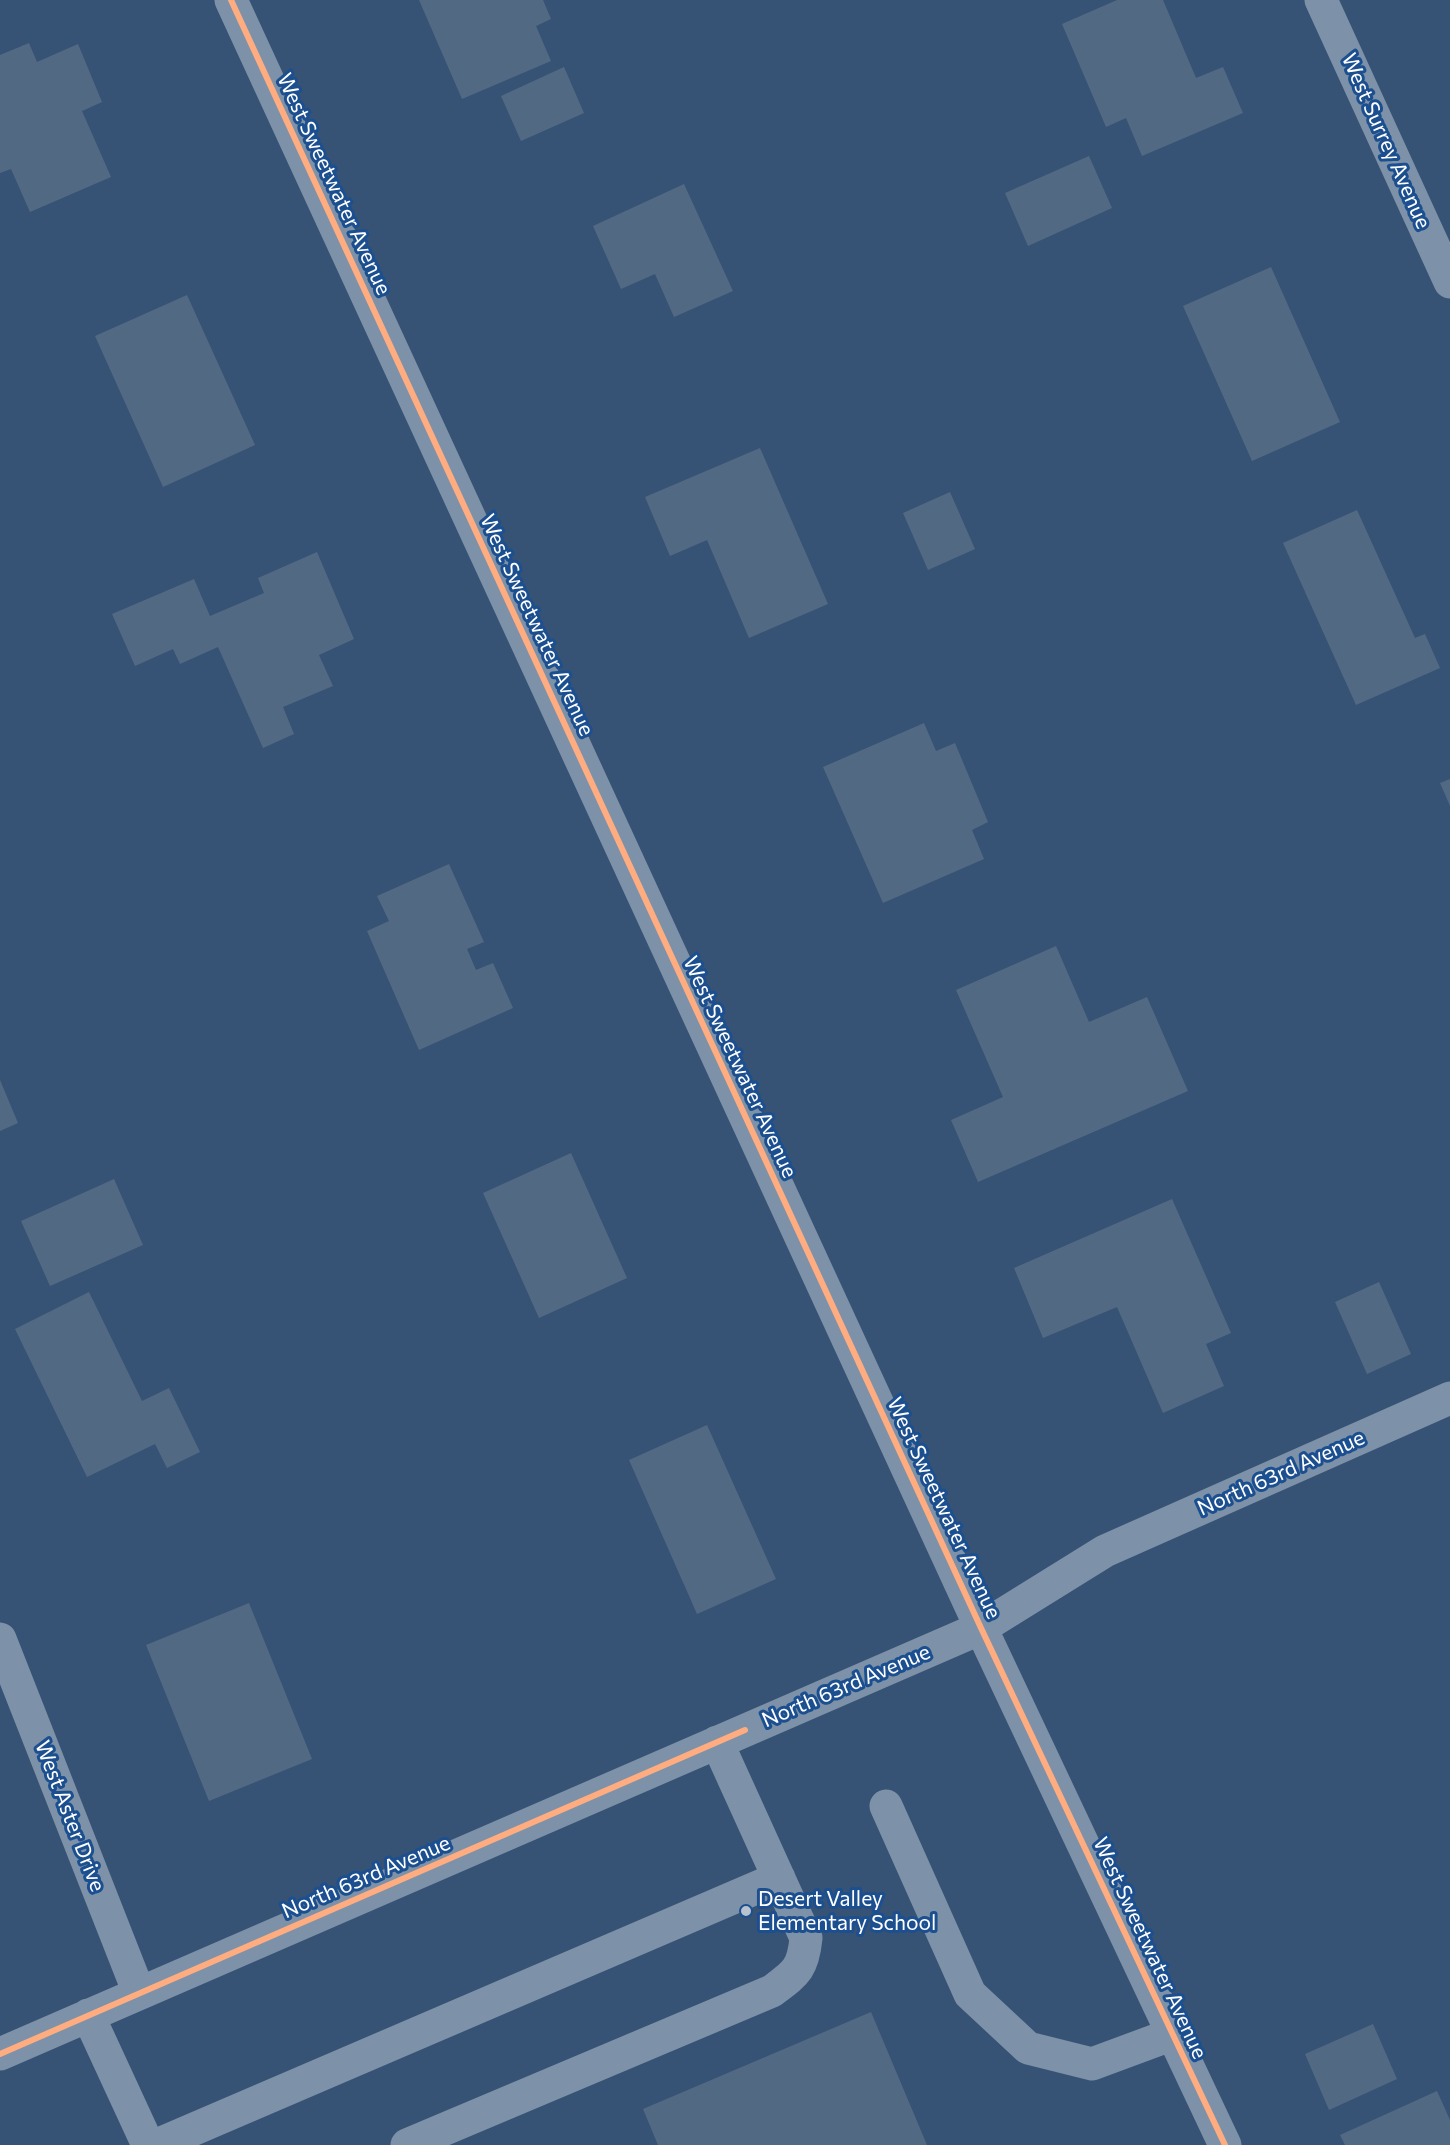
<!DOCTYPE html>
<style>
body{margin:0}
canvas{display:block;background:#365274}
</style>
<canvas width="1450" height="2145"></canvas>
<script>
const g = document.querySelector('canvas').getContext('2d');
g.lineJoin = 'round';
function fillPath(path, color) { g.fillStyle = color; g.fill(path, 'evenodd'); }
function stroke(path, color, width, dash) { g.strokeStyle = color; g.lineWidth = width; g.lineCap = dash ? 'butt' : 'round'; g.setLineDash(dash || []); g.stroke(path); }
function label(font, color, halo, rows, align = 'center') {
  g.font = font + ' Commissioner,sans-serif'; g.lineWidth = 6; g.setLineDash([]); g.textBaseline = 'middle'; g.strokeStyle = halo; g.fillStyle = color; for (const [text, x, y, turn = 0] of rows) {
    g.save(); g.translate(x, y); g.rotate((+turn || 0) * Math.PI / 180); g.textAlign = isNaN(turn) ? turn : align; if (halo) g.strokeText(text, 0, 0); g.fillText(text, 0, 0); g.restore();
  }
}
const building = new Path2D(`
 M 419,0 L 543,0 L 551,19 L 536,26 L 551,61 L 462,99 Z
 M 1117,0 L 1163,0 L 1196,78 L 1223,67 L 1243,113 L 1142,156 L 1126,118 L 1106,127 L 1062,24 Z
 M 29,43 L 37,62 L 78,44 L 102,102 L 82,111 L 111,177 L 30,212 L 11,169 L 0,173 L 0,55 Z
 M 564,67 L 584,113 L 521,141 L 501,96 Z
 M 1089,156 L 1112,208 L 1028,246 L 1005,193 Z
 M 684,184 L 733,291 L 674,317 L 655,274 L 621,289 L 593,226 Z
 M 1271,267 L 1340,422 L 1252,461 L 1183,306 Z
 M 187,295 L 255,445 L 163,487 L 95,336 Z
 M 760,448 L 828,604 L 749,638 L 707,540 L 670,556 L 645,497 Z
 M 950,492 L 975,549 L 928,570 L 903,513 Z
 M 1357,510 L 1415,638 L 1425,634 L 1440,668 L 1356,705 L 1283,543 Z
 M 317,552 L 354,639 L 319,655 L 333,686 L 283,707 L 294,734 L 263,748 L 218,647 L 180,664 L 173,649 L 135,666 L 112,614 L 194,579 L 210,616 L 264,593 L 258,578 Z
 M 924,723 L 936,751 L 955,743 L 988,822 L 972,830 L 984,859 L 883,903 L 823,767 Z
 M 1450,779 L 1450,806 L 1440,783 Z
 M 449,864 L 484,942 L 467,949 L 476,970 L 493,963 L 513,1008 L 419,1050 L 367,931 L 389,921 L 377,896 Z
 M 1056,946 L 1089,1022 L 1147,997 L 1188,1091 L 978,1182 L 951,1120 L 1003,1097 L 956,990 Z
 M 0,1080 L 18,1123 L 0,1131 Z
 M 571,1153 L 627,1278 L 539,1318 L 483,1193 Z
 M 114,1179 L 143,1245 L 50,1286 L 21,1221 Z
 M 1172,1199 L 1231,1333 L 1206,1344 L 1224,1386 L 1163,1413 L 1117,1307 L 1043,1338 L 1014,1268 Z
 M 1379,1282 L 1411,1354 L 1367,1374 L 1335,1302 Z
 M 89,1292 L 142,1401 L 169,1388 L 200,1452 L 167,1468 L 155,1444 L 87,1477 L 15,1329 Z
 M 707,1425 L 776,1579 L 697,1614 L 629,1460 Z
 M 249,1603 L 312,1759 L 209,1801 L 146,1645 Z
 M 871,2012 L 927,2145 L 658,2145 L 643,2109 Z
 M 1373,2024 L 1397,2079 L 1329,2110 L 1305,2054 Z
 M 1437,2091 L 1450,2120 L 1450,2145 L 1345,2145 L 1340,2135 Z`);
const minor = new Path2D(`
 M 231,0 L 981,1628 L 1225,2145
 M 1321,0 L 1450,282
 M 0,1639 L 139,1993
 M 886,1806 L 970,1994 L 1028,2048 L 1092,2064 L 1173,2034
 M 88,2015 L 148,2145
 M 0,2054 L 981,1628 L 1105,1551 L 1450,1398
 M 157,2145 L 779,1878
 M 407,2145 L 772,1991 C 796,1973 803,1969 806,1938 L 717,1742`);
const cycleway = new Path2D(`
 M 231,0 L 981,1628 L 1225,2145
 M 0,2054 L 745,1730`);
const markers = [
 [746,1911,6,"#b9c2ce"]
];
const streetNames = [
 ["West Surrey Avenue",1386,141,66],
 ["West Sweetwater Avenue",334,184,65],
 ["West Sweetwater Avenue",537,625,65],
 ["West Sweetwater Avenue",740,1067,65],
 ["North 63rd Avenue",1281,1473,-24],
 ["West Sweetwater Avenue",944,1508,65],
 ["North 63rd Avenue",846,1686,-23],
 ["West Aster Drive",70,1816,69],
 ["North 63rd Avenue",366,1877,-23],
 ["West Sweetwater Avenue",1150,1948,65]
];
const poiNames = [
 ["Desert Valley",758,1899],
 ["Elementary School",758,1923]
];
fillPath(building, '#526984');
stroke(minor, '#7d92a8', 33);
stroke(cycleway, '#ffac80', 6);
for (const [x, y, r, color] of markers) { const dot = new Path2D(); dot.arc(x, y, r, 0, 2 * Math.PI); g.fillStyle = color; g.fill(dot); stroke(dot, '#1b4f8f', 2); }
label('21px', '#fff', '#1b4f8f', streetNames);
label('21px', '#fff', '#1b4f8f', poiNames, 'left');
</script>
